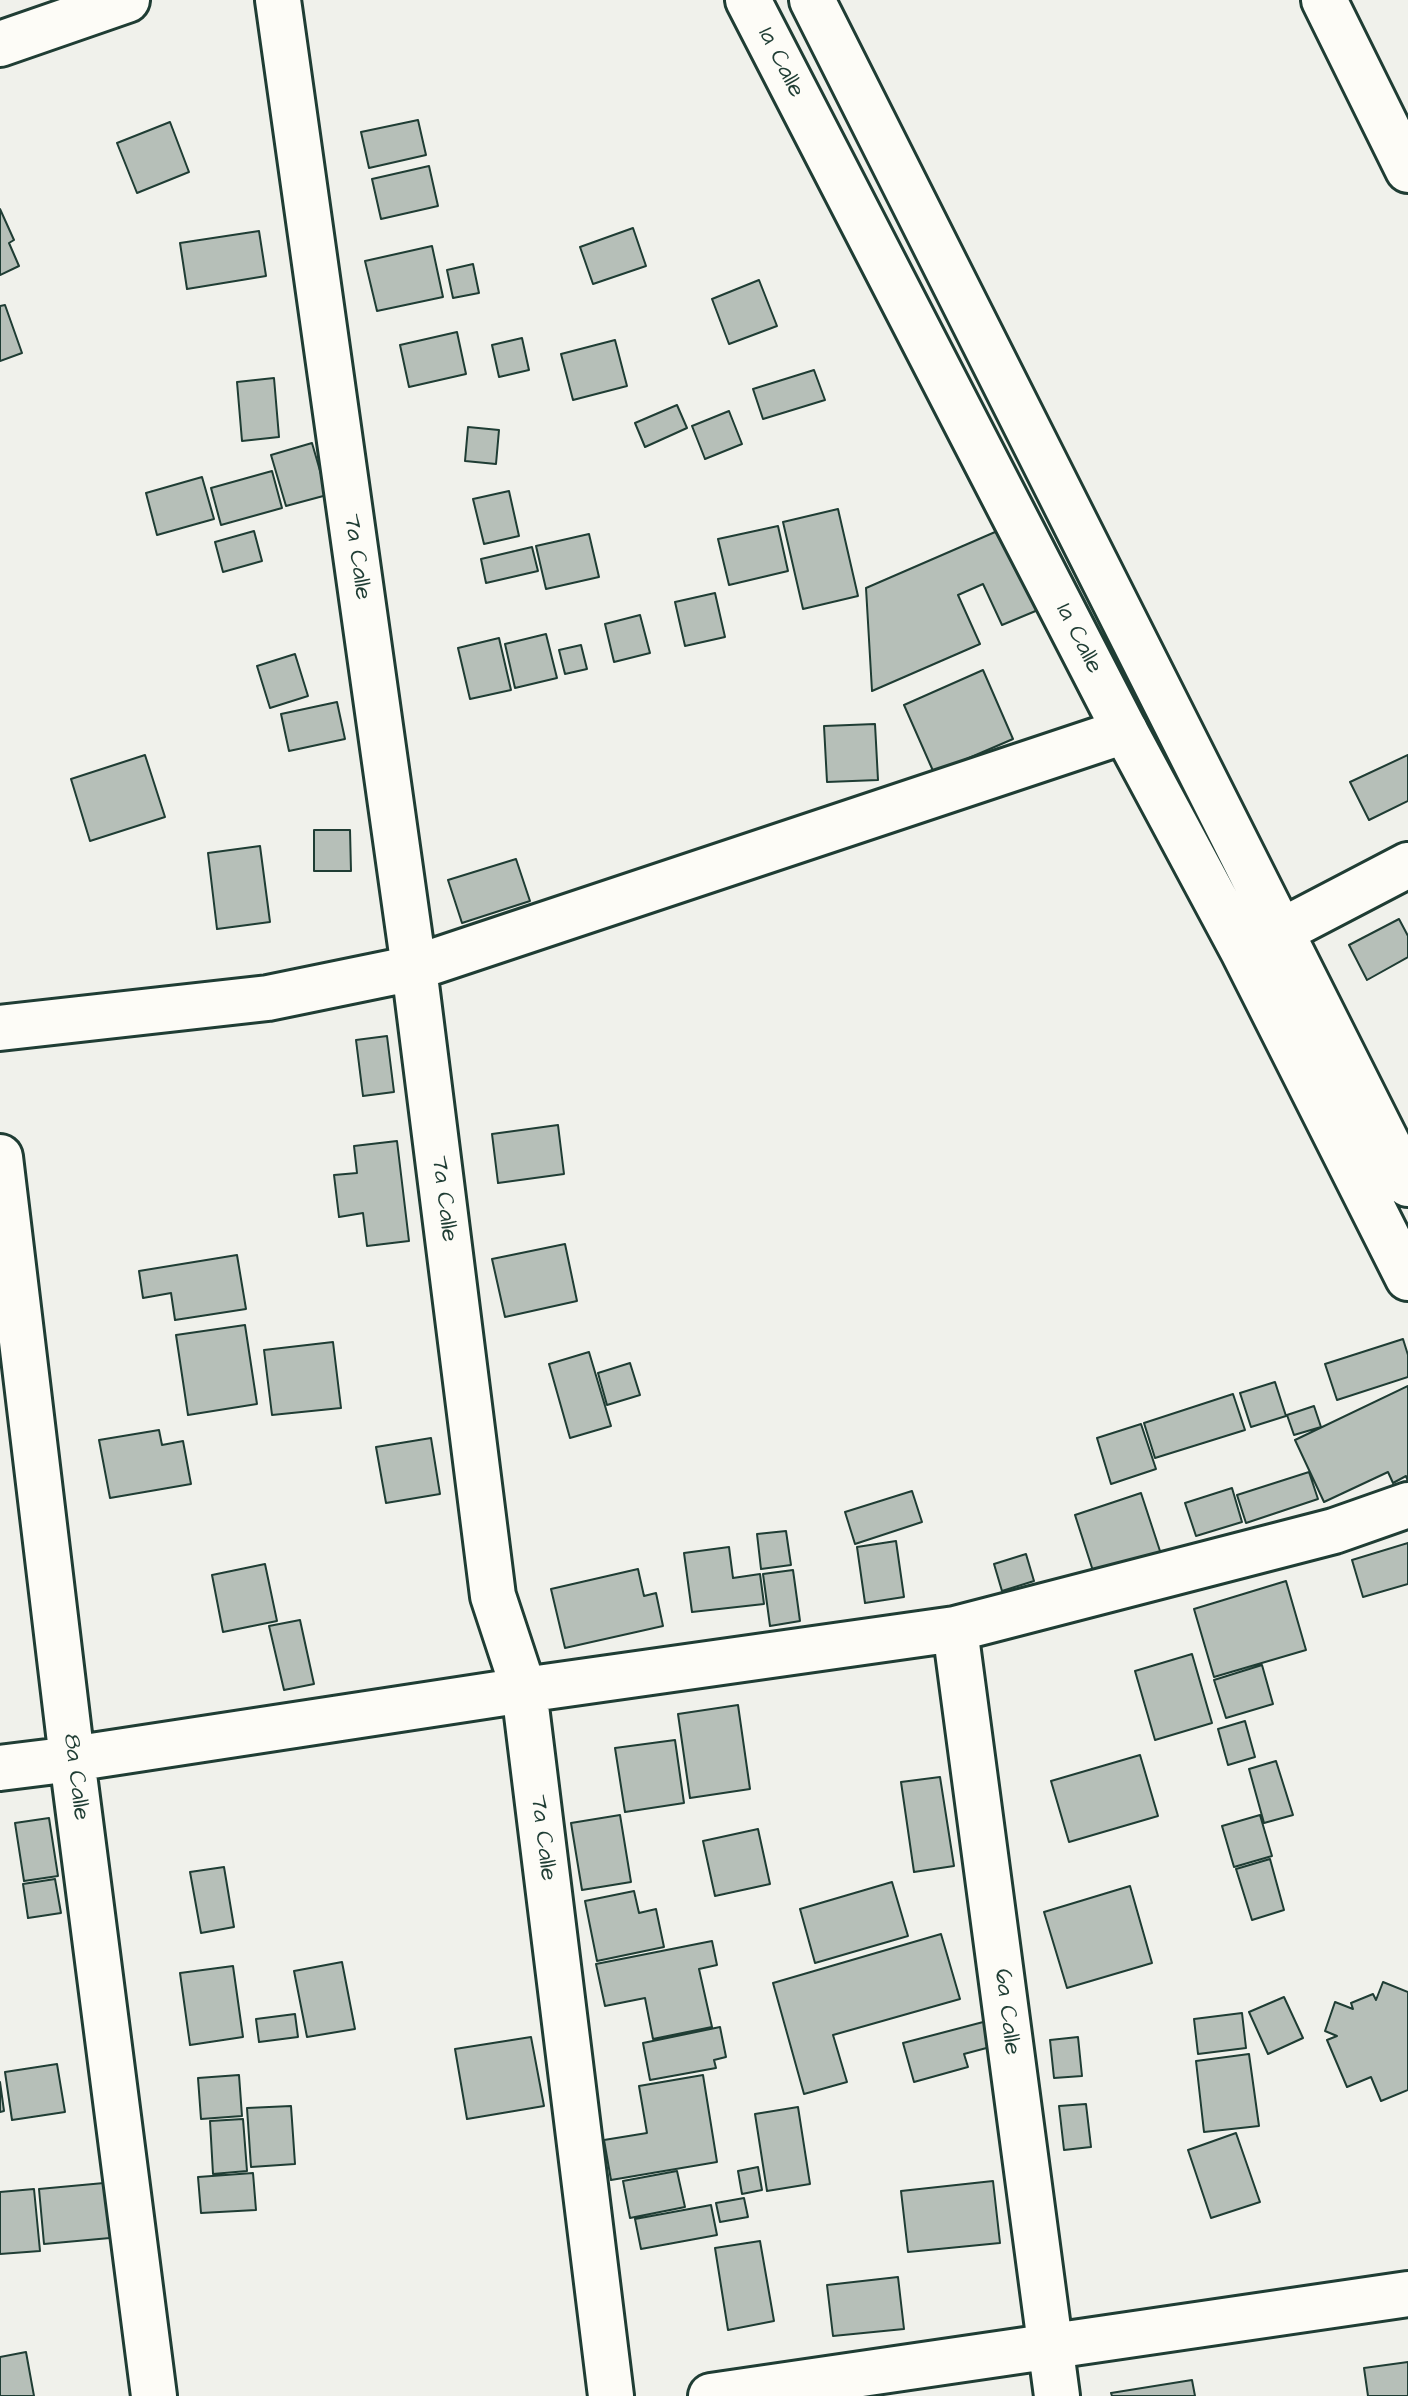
<!DOCTYPE html>
<style>
body{margin:0}
canvas{display:block;background:#f0f1eb}
</style>
<canvas width="1408" height="2396"></canvas>
<script>
const g = document.querySelector('canvas').getContext('2d');
g.lineJoin = 'round';
function fillPath(path, color) { g.fillStyle = color; g.fill(path, 'evenodd'); }
function stroke(path, color, width, dash) { g.strokeStyle = color; g.lineWidth = width; g.lineCap = dash ? 'butt' : 'round'; g.setLineDash(dash || []); g.stroke(path); }
function label(font, color, halo, rows, align = 'center') {
  g.font = font + ' "Architects Daughter",sans-serif'; g.lineWidth = 6; g.setLineDash([]); g.textBaseline = 'middle'; g.strokeStyle = halo; g.fillStyle = color; for (const [text, x, y, turn = 0] of rows) {
    g.save(); g.translate(x, y); g.rotate((+turn || 0) * Math.PI / 180); g.textAlign = isNaN(turn) ? turn : align; if (halo) g.strokeText(text, 0, 0); g.fillText(text, 0, 0); g.restore();
  }
}
const building = new Path2D(`
 M 418,120 L 426,155 L 369,168 L 361,132 Z
 M 170,122 L 189,172 L 137,193 L 117,143 Z
 M 429,166 L 438,206 L 381,219 L 372,179 Z
 M 0,209 L 14,240 L 9,243 L 19,266 L 0,275 Z
 M 633,228 L 646,266 L 593,284 L 580,247 Z
 M 259,231 L 266,276 L 187,289 L 180,243 Z
 M 432,246 L 443,297 L 377,311 L 365,261 Z
 M 473,264 L 479,293 L 453,298 L 447,270 Z
 M 759,280 L 777,326 L 729,344 L 712,299 Z
 M 5,305 L 22,353 L 0,361 L 0,306 Z
 M 457,332 L 466,374 L 409,387 L 400,345 Z
 M 522,338 L 529,370 L 499,377 L 492,345 Z
 M 615,340 L 627,386 L 573,400 L 561,354 Z
 M 814,370 L 825,400 L 763,419 L 753,389 Z
 M 274,378 L 279,437 L 242,441 L 237,382 Z
 M 677,405 L 687,428 L 645,447 L 635,423 Z
 M 729,411 L 742,444 L 705,459 L 692,426 Z
 M 468,427 L 499,430 L 496,464 L 465,461 Z
 M 312,443 L 327,495 L 286,506 L 271,455 Z
 M 272,471 L 282,508 L 221,525 L 211,488 Z
 M 202,477 L 214,519 L 157,535 L 146,493 Z
 M 509,491 L 519,536 L 484,544 L 473,499 Z
 M 838,509 L 858,596 L 803,609 L 783,522 Z
 M 778,526 L 788,571 L 729,585 L 718,539 Z
 M 1002,529 L 1038,610 L 1002,625 L 983,584 L 958,595 L 980,644 L 872,691 L 866,588 Z
 M 254,531 L 262,561 L 223,572 L 215,542 Z
 M 589,534 L 599,577 L 546,589 L 536,546 Z
 M 532,547 L 538,571 L 486,583 L 481,559 Z
 M 715,593 L 725,637 L 685,646 L 675,602 Z
 M 640,615 L 650,653 L 614,662 L 605,624 Z
 M 546,634 L 557,678 L 515,688 L 505,644 Z
 M 499,638 L 511,690 L 470,699 L 458,648 Z
 M 581,645 L 587,669 L 565,674 L 559,650 Z
 M 295,654 L 308,696 L 270,708 L 257,666 Z
 M 983,670 L 1013,739 L 934,773 L 904,705 Z
 M 337,702 L 345,739 L 289,751 L 281,714 Z
 M 875,724 L 878,780 L 827,782 L 824,726 Z
 M 145,755 L 165,817 L 90,841 L 71,779 Z
 M 1408,755 L 1408,801 L 1369,820 L 1350,782 Z
 M 314,830 L 350,830 L 351,871 L 314,871 Z
 M 260,846 L 270,922 L 217,929 L 208,853 Z
 M 516,859 L 530,901 L 462,923 L 448,880 Z
 M 1399,919 L 1408,936 L 1408,957 L 1367,980 L 1349,945 Z
 M 387,1036 L 394,1092 L 363,1096 L 356,1040 Z
 M 558,1125 L 564,1174 L 498,1183 L 492,1134 Z
 M 397,1141 L 409,1241 L 367,1246 L 363,1213 L 339,1217 L 334,1175 L 357,1173 L 354,1146 Z
 M 565,1244 L 577,1301 L 505,1317 L 492,1259 Z
 M 237,1255 L 246,1309 L 175,1320 L 171,1293 L 143,1298 L 139,1271 Z
 M 245,1325 L 257,1404 L 188,1415 L 176,1335 Z
 M 1403,1339 L 1408,1355 L 1408,1377 L 1337,1400 L 1325,1364 Z
 M 333,1342 L 341,1408 L 272,1415 L 264,1350 Z
 M 589,1352 L 611,1426 L 570,1438 L 549,1364 Z
 M 630,1363 L 640,1395 L 607,1405 L 598,1373 Z
 M 1275,1382 L 1286,1416 L 1251,1427 L 1240,1393 Z
 M 1408,1386 L 1408,1482 L 1406,1476 L 1393,1483 L 1388,1472 L 1324,1502 L 1295,1440 Z
 M 1233,1394 L 1245,1430 L 1155,1458 L 1144,1423 Z
 M 1314,1406 L 1321,1427 L 1294,1435 L 1287,1415 Z
 M 1141,1424 L 1156,1469 L 1111,1484 L 1097,1438 Z
 M 159,1430 L 162,1445 L 183,1441 L 191,1484 L 110,1498 L 99,1440 Z
 M 431,1438 L 440,1494 L 386,1503 L 376,1447 Z
 M 1309,1472 L 1318,1499 L 1246,1523 L 1237,1495 Z
 M 1232,1488 L 1242,1522 L 1196,1536 L 1185,1503 Z
 M 912,1491 L 922,1522 L 855,1544 L 845,1512 Z
 M 1141,1493 L 1161,1554 L 1094,1574 L 1075,1515 Z
 M 786,1531 L 791,1565 L 761,1569 L 757,1534 Z
 M 896,1541 L 904,1597 L 865,1603 L 857,1547 Z
 M 1408,1543 L 1408,1584 L 1363,1597 L 1352,1560 Z
 M 729,1547 L 733,1578 L 760,1574 L 764,1604 L 692,1612 L 684,1553 Z
 M 1026,1554 L 1034,1581 L 1002,1591 L 994,1564 Z
 M 265,1564 L 277,1621 L 223,1632 L 212,1575 Z
 M 638,1569 L 644,1596 L 656,1593 L 663,1626 L 565,1648 L 551,1589 Z
 M 793,1570 L 800,1621 L 770,1626 L 763,1574 Z
 M 1286,1581 L 1306,1650 L 1214,1677 L 1194,1609 Z
 M 300,1620 L 314,1684 L 284,1690 L 269,1626 Z
 M 1192,1654 L 1212,1723 L 1155,1740 L 1135,1671 Z
 M 1262,1665 L 1273,1704 L 1226,1718 L 1214,1680 Z
 M 738,1705 L 750,1789 L 690,1798 L 678,1714 Z
 M 1245,1721 L 1255,1757 L 1228,1765 L 1218,1729 Z
 M 675,1740 L 684,1803 L 625,1812 L 615,1748 Z
 M 1140,1755 L 1158,1816 L 1069,1842 L 1051,1781 Z
 M 1276,1761 L 1293,1815 L 1264,1823 L 1249,1769 Z
 M 940,1777 L 954,1866 L 914,1872 L 901,1782 Z
 M 620,1815 L 631,1882 L 582,1890 L 571,1823 Z
 M 1260,1815 L 1272,1856 L 1234,1867 L 1222,1826 Z
 M 49,1818 L 58,1876 L 24,1881 L 15,1823 Z
 M 758,1829 L 770,1884 L 715,1896 L 703,1841 Z
 M 1270,1859 L 1284,1910 L 1252,1920 L 1236,1869 Z
 M 224,1867 L 234,1927 L 201,1933 L 190,1872 Z
 M 55,1879 L 61,1913 L 28,1918 L 23,1884 Z
 M 892,1882 L 908,1936 L 815,1963 L 800,1909 Z
 M 1130,1886 L 1152,1963 L 1067,1988 L 1044,1912 Z
 M 634,1891 L 639,1913 L 656,1909 L 664,1947 L 597,1961 L 585,1901 Z
 M 941,1934 L 960,1999 L 833,2035 L 847,2082 L 804,2094 L 773,1983 Z
 M 712,1941 L 717,1965 L 699,1969 L 712,2027 L 653,2039 L 645,1998 L 605,2006 L 596,1964 Z
 M 342,1962 L 355,2029 L 307,2037 L 294,1971 Z
 M 233,1966 L 243,2037 L 190,2045 L 180,1973 Z
 M 1383,1982 L 1408,1992 L 1408,2090 L 1381,2101 L 1371,2077 L 1347,2087 L 1327,2040 L 1337,2036 L 1325,2031 L 1335,2002 L 1353,2009 L 1351,2003 L 1373,1994 L 1376,2000 Z
 M 1284,1997 L 1303,2038 L 1268,2054 L 1249,2012 Z
 M 1242,2013 L 1246,2048 L 1198,2054 L 1194,2019 Z
 M 295,2014 L 298,2037 L 259,2042 L 256,2019 Z
 M 987,2021 L 994,2046 L 964,2054 L 968,2067 L 914,2082 L 903,2043 Z
 M 720,2027 L 726,2057 L 714,2060 L 716,2068 L 650,2080 L 643,2043 Z
 M 531,2037 L 544,2106 L 467,2119 L 455,2049 Z
 M 1078,2037 L 1082,2076 L 1054,2078 L 1050,2040 Z
 M 1249,2054 L 1259,2126 L 1204,2132 L 1196,2061 Z
 M 57,2064 L 65,2112 L 12,2120 L 5,2072 Z
 M 239,2075 L 242,2116 L 201,2119 L 198,2078 Z
 M 703,2075 L 717,2162 L 611,2180 L 604,2140 L 647,2133 L 639,2086 Z
 M 0,2082 L 4,2111 L 0,2112 Z
 M 1086,2104 L 1091,2147 L 1064,2150 L 1059,2106 Z
 M 291,2106 L 295,2164 L 251,2167 L 247,2108 Z
 M 798,2107 L 810,2184 L 767,2191 L 755,2114 Z
 M 243,2119 L 247,2171 L 213,2174 L 210,2121 Z
 M 1236,2133 L 1260,2202 L 1211,2218 L 1188,2150 Z
 M 758,2167 L 762,2190 L 742,2194 L 738,2171 Z
 M 677,2171 L 685,2207 L 630,2218 L 623,2181 Z
 M 253,2173 L 256,2210 L 201,2213 L 198,2177 Z
 M 993,2181 L 1000,2243 L 908,2252 L 901,2191 Z
 M 104,2183 L 110,2238 L 44,2244 L 39,2189 Z
 M 34,2189 L 40,2251 L 0,2254 L 0,2192 Z
 M 744,2198 L 748,2217 L 720,2222 L 716,2203 Z
 M 711,2205 L 717,2235 L 641,2249 L 635,2219 Z
 M 760,2241 L 774,2321 L 728,2330 L 715,2248 Z
 M 898,2277 L 904,2329 L 833,2336 L 827,2285 Z
 M 26,2352 L 34,2396 L 0,2396 L 0,2357 Z
 M 1408,2362 L 1408,2396 L 1368,2396 L 1364,2368 Z
 M 1192,2380 L 1195,2396 L 1112,2396 L 1111,2393 Z`);
const minor = new Path2D(`
 M 278,0 L 414,968 L 493,1596 L 524,1690 L 611,2396
 M 1324,0 L 1408,170
 M 0,44 L 127,0
 M 1247,949 L 1408,865
 M 0,1028 L 268,998 L 414,968 L 1125,731
 M 0,1157 L 72,1759 L 154,2396
 M 955,1629 L 1057,2396
 M 0,1768 L 72,1759 L 524,1690 L 955,1629 L 1334,1531 L 1408,1505
 M 711,2396 L 1408,2294`);
const secondary = new Path2D(`
 M 748,0 L 1125,731 L 1243,951 L 1408,1278
 M 812,0 L 1408,1184`);
const streetNames = [
 ["1a Calle",780,63,63],
 ["7a Calle",356,557,82],
 ["1a Calle",1078,639,63],
 ["7a Calle",443,1199,83],
 ["8a Calle",75,1777,83],
 ["7a Calle",542,1838,83],
 ["6a Calle",1006,2012,83]
];
fillPath(building, '#b6bfb8');
stroke(building, '#1f3d34', 2);
stroke(minor, '#1f3d34', 50);
stroke(secondary, '#1f3d34', 50);
stroke(minor, '#fdfcf7', 44);
stroke(secondary, '#fdfcf7', 44);
label('24px', '#1f3d34', '#fdfcf7', streetNames);
</script>
